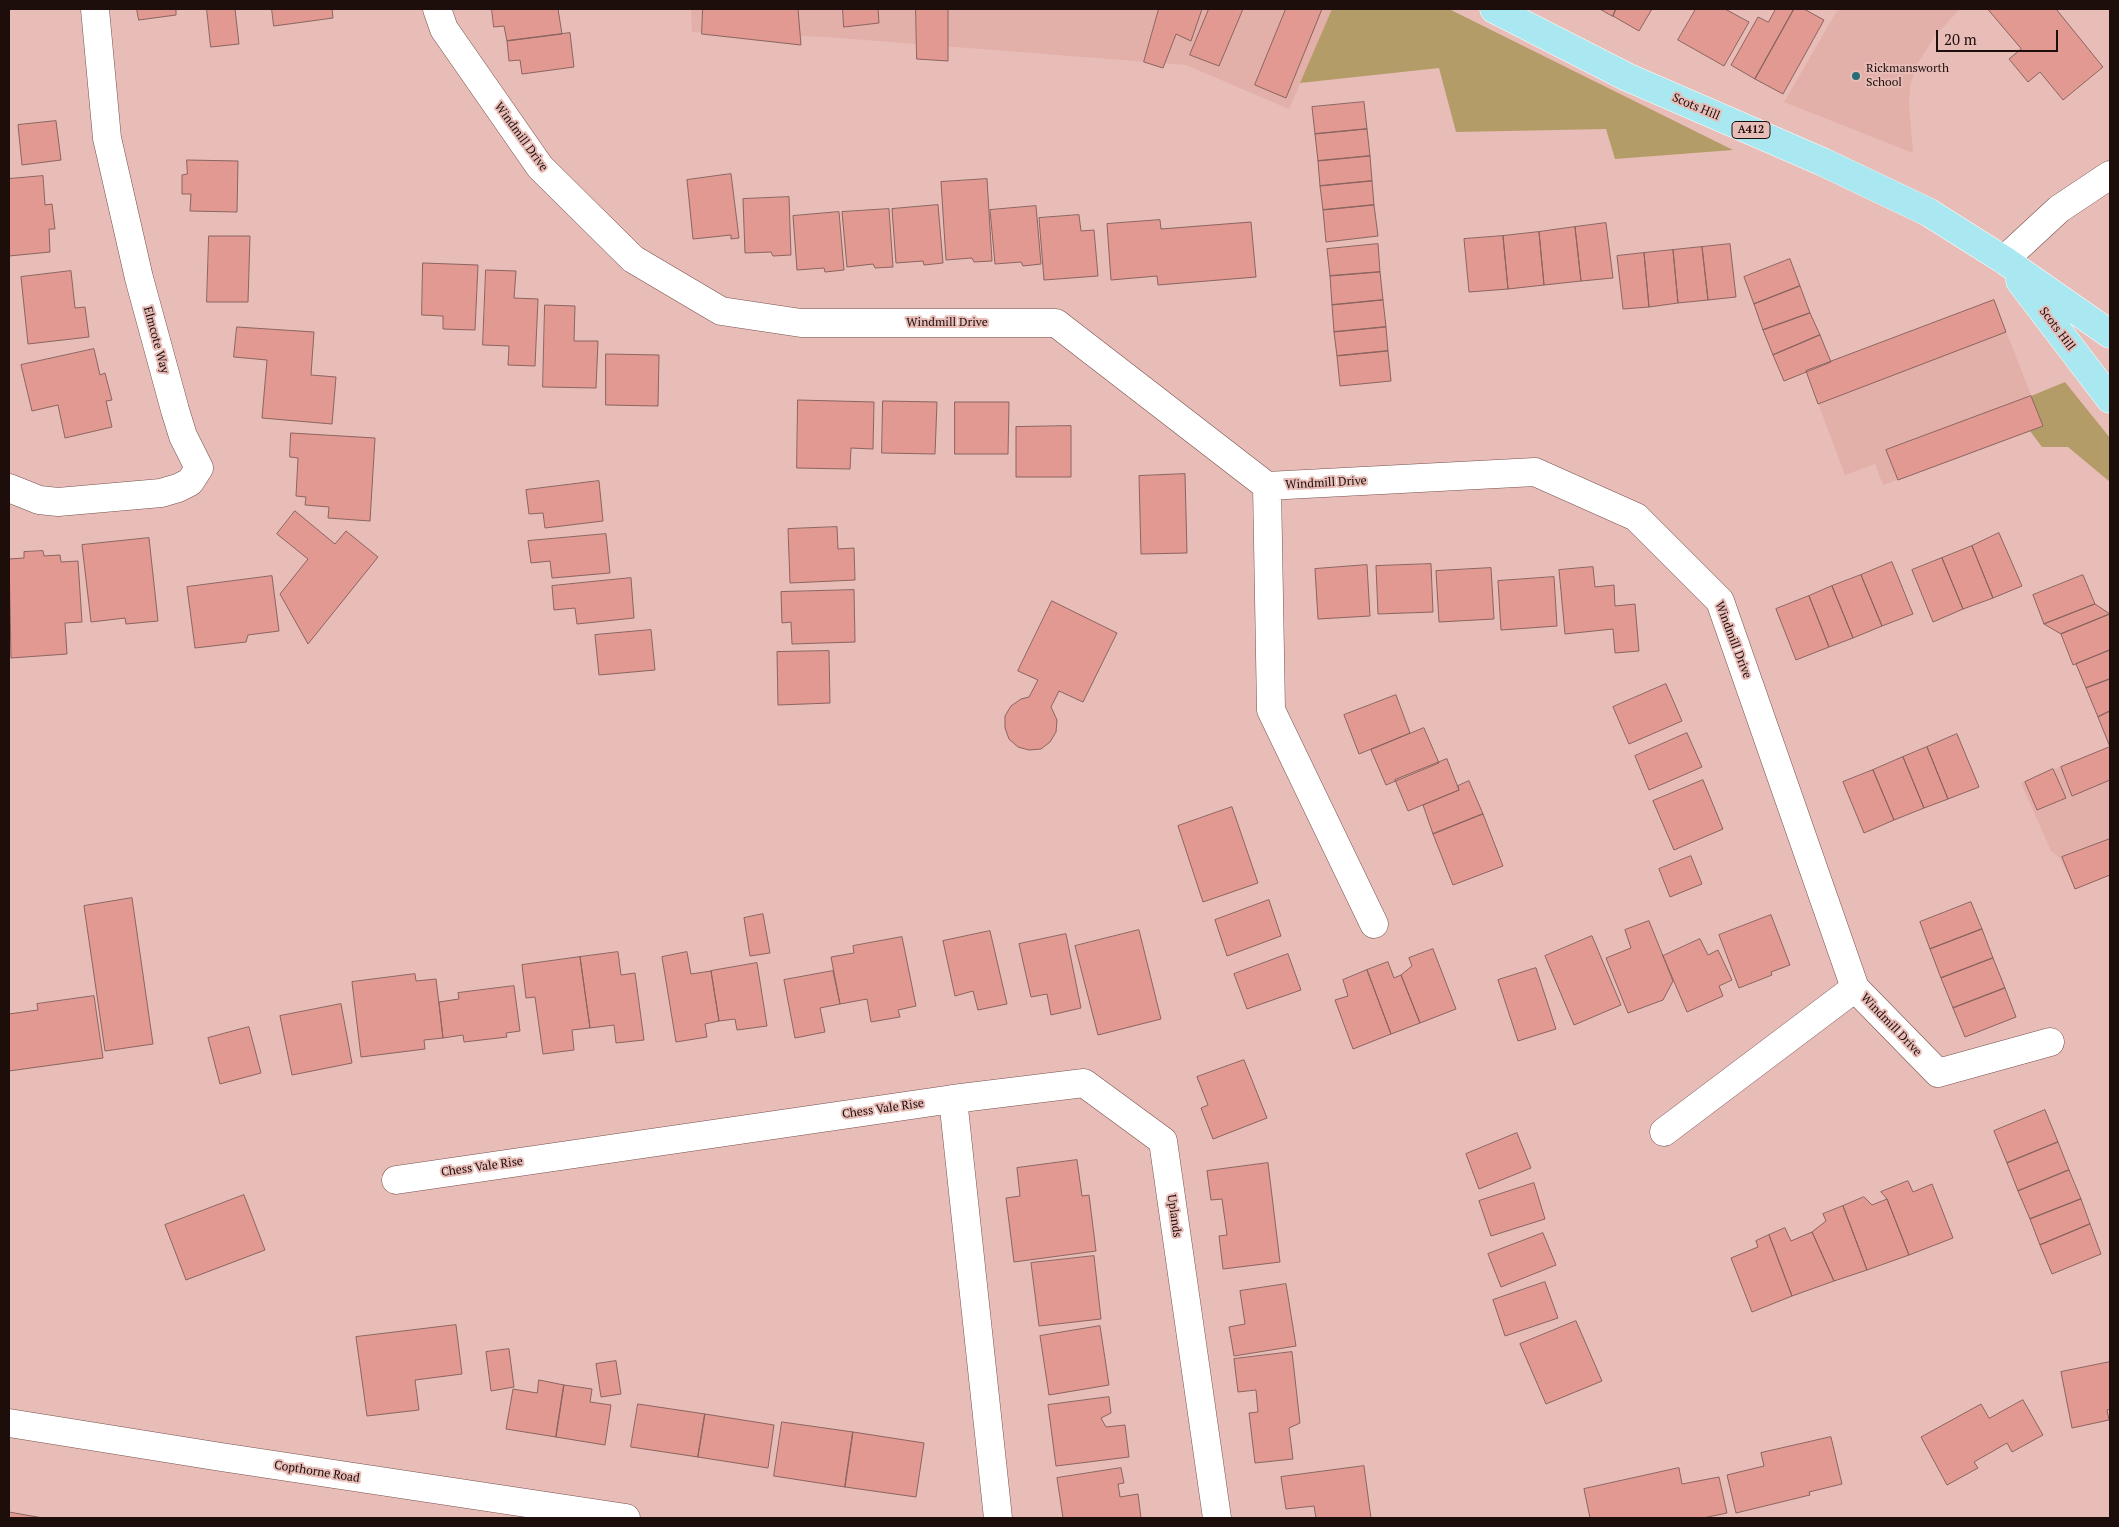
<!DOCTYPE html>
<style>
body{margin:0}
#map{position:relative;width:2119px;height:1527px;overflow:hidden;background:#e8bcb7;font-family:"PT Serif",serif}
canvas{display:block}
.frame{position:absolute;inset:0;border:10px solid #1d0e0c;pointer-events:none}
.scale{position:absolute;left:1936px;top:30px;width:122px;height:22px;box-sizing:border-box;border:2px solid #1d0e0c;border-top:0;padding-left:6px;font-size:15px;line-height:18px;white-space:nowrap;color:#1d0e0c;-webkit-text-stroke:4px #e8bcb7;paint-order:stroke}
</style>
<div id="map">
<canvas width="2119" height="1527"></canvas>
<div class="frame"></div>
<div class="scale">20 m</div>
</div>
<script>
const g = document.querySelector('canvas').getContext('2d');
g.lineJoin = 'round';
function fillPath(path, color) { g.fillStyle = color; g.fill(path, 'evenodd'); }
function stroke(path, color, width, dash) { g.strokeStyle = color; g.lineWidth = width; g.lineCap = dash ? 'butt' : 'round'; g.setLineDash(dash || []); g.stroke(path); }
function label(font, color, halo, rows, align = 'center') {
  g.font = font + ' "PT Serif",serif'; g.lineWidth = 4; g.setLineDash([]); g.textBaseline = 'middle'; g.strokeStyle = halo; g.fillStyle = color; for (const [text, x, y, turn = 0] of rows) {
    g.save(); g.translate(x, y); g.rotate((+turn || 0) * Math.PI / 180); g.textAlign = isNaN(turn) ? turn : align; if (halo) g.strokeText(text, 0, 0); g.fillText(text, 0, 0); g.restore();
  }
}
const built = new Path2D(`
 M 691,9 L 1332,9 L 1289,109 L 1186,65 L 827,37 L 692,32 Z
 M 1838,9 L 1960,9 L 1935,36 L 1916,66 L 1910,86 L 1909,103 L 1913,153 L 1784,102 Z
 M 1994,300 L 2043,426 L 1883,485 L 1875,464 L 1845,475 L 1806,371 Z
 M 2110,746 L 2110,875 L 2075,889 L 2060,858 L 2051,851 L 2021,783 Z`);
const green = new Path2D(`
 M 1332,9 L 1449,9 L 1733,150 L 1615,159 L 1606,129 L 1456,132 L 1439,68 L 1300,83 Z
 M 2065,382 L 2110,438 L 2110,482 L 2068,447 L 2042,447 L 2030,431 L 2042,426 L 2031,396 Z`);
const building = new Path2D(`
 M 137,9 L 176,9 L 176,15 L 139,20 Z
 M 207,9 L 235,9 L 239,44 L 211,47 Z
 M 272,9 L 332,9 L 333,18 L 274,26 Z
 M 492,9 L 558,9 L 562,34 L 507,41 L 504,26 L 494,27 Z
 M 703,9 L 798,9 L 801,45 L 702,34 Z
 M 843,9 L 878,9 L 879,23 L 844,27 Z
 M 916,9 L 948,9 L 948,61 L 917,59 Z
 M 1159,9 L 1202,9 L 1191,41 L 1176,34 L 1163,68 L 1144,62 Z
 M 1209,9 L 1243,9 L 1219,66 L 1190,55 Z
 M 1286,9 L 1322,9 L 1286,98 L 1255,85 Z
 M 1600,9 L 1616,9 L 1613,16 Z
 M 1616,9 L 1652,9 L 1639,31 L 1613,16 Z
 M 1696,9 L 1725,9 L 1749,22 L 1724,66 L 1678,40 Z
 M 1776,9 L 1794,9 L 1755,79 L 1731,65 L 1758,17 L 1768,22 Z
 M 1794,9 L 1804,9 L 1824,20 L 1783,94 L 1755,79 Z
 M 1988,9 L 2056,9 L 2103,67 L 2063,100 L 2040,72 L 2028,82 L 2009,59 L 2021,49 Z
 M 570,33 L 574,67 L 522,74 L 520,60 L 509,61 L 507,41 Z
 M 1364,102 L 1367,129 L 1315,134 L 1312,107 Z
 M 56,121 L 61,160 L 22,165 L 18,125 Z
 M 1367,129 L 1370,156 L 1318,161 L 1315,134 Z
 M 1370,156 L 1372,181 L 1320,186 L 1318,161 Z
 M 187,160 L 238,161 L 237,212 L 190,211 L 191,194 L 182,194 L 182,175 L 187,174 Z
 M 731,174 L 739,238 L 731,239 L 731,235 L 693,239 L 687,180 Z
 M 43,176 L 45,205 L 52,204 L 55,229 L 49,229 L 50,252 L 9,256 L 9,179 Z
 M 987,179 L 992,261 L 974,262 L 972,258 L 946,260 L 941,182 Z
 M 1372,181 L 1374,205 L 1323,210 L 1320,186 Z
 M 789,197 L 791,255 L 773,256 L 771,252 L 745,253 L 743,199 Z
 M 938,205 L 943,263 L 924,265 L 923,261 L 896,263 L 892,209 Z
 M 1374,205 L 1378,236 L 1326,242 L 1323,210 Z
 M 1036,206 L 1041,264 L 1023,266 L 1021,262 L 995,264 L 990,210 Z
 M 889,209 L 893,267 L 875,268 L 873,264 L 847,267 L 842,212 Z
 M 839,212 L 844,270 L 825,272 L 824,268 L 797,270 L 793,216 Z
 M 1079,215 L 1081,231 L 1094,230 L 1098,276 L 1044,280 L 1039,218 Z
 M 1160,220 L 1161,229 L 1251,222 L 1256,277 L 1158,285 L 1157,276 L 1111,280 L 1107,224 Z
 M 1606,223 L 1613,278 L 1581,281 L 1575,227 Z
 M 1575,227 L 1581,281 L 1544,285 L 1539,232 Z
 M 1539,232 L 1544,285 L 1508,289 L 1503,236 Z
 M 209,236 L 250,236 L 248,302 L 207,302 Z
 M 1503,236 L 1508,289 L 1469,292 L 1464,239 Z
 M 1378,244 L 1380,272 L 1330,276 L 1327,249 Z
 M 1730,244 L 1736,297 L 1708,300 L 1702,247 Z
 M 1702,247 L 1708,300 L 1678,303 L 1673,250 Z
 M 1673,250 L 1678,303 L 1649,307 L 1644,253 Z
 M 1644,253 L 1649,307 L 1623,309 L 1617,256 Z
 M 1790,259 L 1800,286 L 1754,304 L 1744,277 Z
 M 423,263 L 478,265 L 475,330 L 443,329 L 443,316 L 422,315 Z
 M 486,270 L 516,271 L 514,298 L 538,299 L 535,366 L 508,365 L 509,346 L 483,345 Z
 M 71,271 L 75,308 L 85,307 L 89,337 L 28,344 L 21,277 Z
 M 1380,272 L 1383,300 L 1332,305 L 1330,276 Z
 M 1800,286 L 1810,313 L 1763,330 L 1754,304 Z
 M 1383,300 L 1386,327 L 1334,332 L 1332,305 Z
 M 1994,300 L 2006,332 L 1818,404 L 1806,371 Z
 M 545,305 L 575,306 L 574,341 L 598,341 L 596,388 L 543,387 Z
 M 1810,313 L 1820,335 L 1773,355 L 1763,330 Z
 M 237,327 L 314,332 L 311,375 L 336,377 L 332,424 L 262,418 L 267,360 L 234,357 Z
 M 1386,327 L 1388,351 L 1337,356 L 1334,332 Z
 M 1820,335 L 1831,362 L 1784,381 L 1773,355 Z
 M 94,349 L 100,375 L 105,373 L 112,400 L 106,401 L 112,427 L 65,438 L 58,405 L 32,411 L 21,365 Z
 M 1388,351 L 1391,381 L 1340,386 L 1337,356 Z
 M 606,354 L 659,355 L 658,406 L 606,405 Z
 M 2031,396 L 2043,426 L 1898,480 L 1886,450 Z
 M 798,400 L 874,402 L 873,449 L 851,448 L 850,469 L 797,468 Z
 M 883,401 L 937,402 L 935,454 L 882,453 Z
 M 955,402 L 1009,402 L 1008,454 L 955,454 Z
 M 1071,426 L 1071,477 L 1016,477 L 1016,427 Z
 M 291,433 L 375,438 L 370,521 L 328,518 L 329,507 L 305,505 L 306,497 L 296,496 L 298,458 L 290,457 Z
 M 1185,474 L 1187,553 L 1141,554 L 1139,476 Z
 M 599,481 L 603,521 L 545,528 L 543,513 L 529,514 L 526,490 Z
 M 295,511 L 335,544 L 346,531 L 378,557 L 308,644 L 280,594 L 308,559 L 277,534 Z
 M 837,527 L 838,549 L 854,548 L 855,580 L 790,583 L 788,529 Z
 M 1999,533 L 2022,586 L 1993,598 L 1972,546 Z
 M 606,534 L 610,573 L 552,578 L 550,561 L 531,563 L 528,541 Z
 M 149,538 L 158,621 L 126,624 L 125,618 L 91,622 L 82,545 Z
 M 1972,546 L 1993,598 L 1963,609 L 1942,558 Z
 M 43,551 L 44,556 L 60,555 L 61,562 L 78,561 L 82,622 L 65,623 L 67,654 L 11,658 L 9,559 L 24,558 L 24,552 Z
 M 1942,558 L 1963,609 L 1933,622 L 1912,570 Z
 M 1892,562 L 1913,614 L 1882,626 L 1861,575 Z
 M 1431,564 L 1433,612 L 1378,614 L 1376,566 Z
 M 1367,565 L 1370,616 L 1318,619 L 1315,569 Z
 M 1593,567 L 1595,587 L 1614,585 L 1615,606 L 1635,604 L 1639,651 L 1615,653 L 1613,629 L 1565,634 L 1559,570 Z
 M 1491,568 L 1494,619 L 1439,622 L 1436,571 Z
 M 1861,575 L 1882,626 L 1853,638 L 1832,586 Z
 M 2083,575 L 2095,604 L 2044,624 L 2033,595 Z
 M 272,576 L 279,631 L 248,635 L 246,642 L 195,648 L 187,587 Z
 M 1554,577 L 1557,626 L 1501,630 L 1498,581 Z
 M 631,578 L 634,618 L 577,624 L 575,608 L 554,610 L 552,586 Z
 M 1832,586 L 1853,638 L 1829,647 L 1809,596 Z
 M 854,590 L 855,642 L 792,644 L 791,622 L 782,623 L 781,592 Z
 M 1809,596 L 1829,647 L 1796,660 L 1776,609 Z
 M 1052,601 L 1117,633 L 1083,702 L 1059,691 L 1051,707 L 1057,720 L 1056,732 L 1050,742 L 1041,749 L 1029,750 L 1018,747 L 1009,739 L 1005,728 L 1005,716 L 1011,706 L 1021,699 L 1029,697 L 1038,680 L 1018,671 Z
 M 2095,604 L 2110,614 L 2061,634 L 2044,624 Z
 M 2110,614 L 2110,650 L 2073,665 L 2061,634 Z
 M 651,630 L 655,670 L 599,675 L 595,635 Z
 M 2110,650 L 2110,679 L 2086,688 L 2076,664 Z
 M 829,651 L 830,703 L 778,705 L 777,652 Z
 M 2110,679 L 2110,711 L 2098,717 L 2086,688 Z
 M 1666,684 L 1682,721 L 1629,744 L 1613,707 Z
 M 1396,695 L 1410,733 L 1359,754 L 1344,715 Z
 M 2110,711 L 2110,747 L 2098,717 Z
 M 1424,728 L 1439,763 L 1386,785 L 1371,750 Z
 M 1687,733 L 1702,767 L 1649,790 L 1635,756 Z
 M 1957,734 L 1979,787 L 1948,799 L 1927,747 Z
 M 1927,747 L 1948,799 L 1924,808 L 1903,757 Z
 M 2110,747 L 2110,780 L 2072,796 L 2061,767 Z
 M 1903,757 L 1924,808 L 1894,820 L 1873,770 Z
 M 1447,759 L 1459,790 L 1408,811 L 1395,780 Z
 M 2053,769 L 2066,798 L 2037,810 L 2025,782 Z
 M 1873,770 L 1894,820 L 1864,833 L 1843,782 Z
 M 1703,780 L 1723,829 L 1674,850 L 1653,801 Z
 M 1469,781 L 1483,814 L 1433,834 L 1423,805 L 1459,790 L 1458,786 Z
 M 1232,807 L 1258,883 L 1203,902 L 1178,826 Z
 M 1483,814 L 1503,866 L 1453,885 L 1433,834 Z
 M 2110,839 L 2110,875 L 2075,889 L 2062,857 Z
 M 1691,856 L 1702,884 L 1670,897 L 1659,869 Z
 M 132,898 L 153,1044 L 105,1051 L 84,906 Z
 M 1269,900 L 1281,936 L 1227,956 L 1215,920 Z
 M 1971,902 L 1982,929 L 1930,949 L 1920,922 Z
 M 763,914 L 770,953 L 750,956 L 744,918 Z
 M 1771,915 L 1790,965 L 1771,972 L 1772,975 L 1739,988 L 1719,935 Z
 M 1649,921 L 1673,981 L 1663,1000 L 1628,1013 L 1606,958 L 1631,948 L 1625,930 Z
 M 1982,929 L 1993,958 L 1941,978 L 1930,949 Z
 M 1139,930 L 1161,1019 L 1098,1035 L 1075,946 Z
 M 990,931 L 1007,1004 L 978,1010 L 973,991 L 955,996 L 943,941 Z
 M 1066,934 L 1081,1008 L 1051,1015 L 1047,994 L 1031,997 L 1019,944 Z
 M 1592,936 L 1621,1005 L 1574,1025 L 1545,956 Z
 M 902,937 L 916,1006 L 898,1010 L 900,1017 L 871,1022 L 867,999 L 840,1004 L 831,957 L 854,953 L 853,946 Z
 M 1700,939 L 1708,955 L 1718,950 L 1732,980 L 1719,986 L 1723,996 L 1687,1012 L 1663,956 Z
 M 1433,949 L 1456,1009 L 1420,1023 L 1401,975 L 1412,966 L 1409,958 Z
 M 618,952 L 621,975 L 635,973 L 644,1040 L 616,1043 L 614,1025 L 590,1028 L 580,957 Z
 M 687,952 L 691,974 L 711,971 L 719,1021 L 705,1024 L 707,1037 L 676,1042 L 662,957 Z
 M 1288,954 L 1301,990 L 1247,1009 L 1234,974 Z
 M 580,957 L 590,1028 L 572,1030 L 574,1050 L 543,1054 L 535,997 L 526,998 L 522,965 Z
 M 1993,958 L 2005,988 L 1953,1008 L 1941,978 Z
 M 1388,962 L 1394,978 L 1401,975 L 1420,1023 L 1391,1034 L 1367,970 Z
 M 757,963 L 767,1026 L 737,1030 L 735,1019 L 719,1021 L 711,971 Z
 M 1536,968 L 1556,1029 L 1518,1041 L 1498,980 Z
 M 1367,970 L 1391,1034 L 1353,1049 L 1335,1000 L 1348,996 L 1343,980 Z
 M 833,971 L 840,1004 L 820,1008 L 825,1032 L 795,1038 L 784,980 Z
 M 415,974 L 416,981 L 436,979 L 443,1038 L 424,1040 L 425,1049 L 361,1057 L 352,982 Z
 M 514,986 L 520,1031 L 506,1033 L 507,1037 L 464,1042 L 463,1035 L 443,1038 L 439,1002 L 459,999 L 458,993 Z
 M 2005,988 L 2016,1017 L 1965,1037 L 1953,1008 Z
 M 94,996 L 103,1058 L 9,1071 L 9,1014 L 38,1010 L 37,1004 Z
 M 341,1004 L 352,1063 L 292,1075 L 280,1016 Z
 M 249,1027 L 261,1073 L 220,1084 L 208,1038 Z
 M 1244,1060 L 1267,1118 L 1213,1139 L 1201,1108 L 1208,1105 L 1197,1077 Z
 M 2045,1110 L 2058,1142 L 2007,1163 L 1994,1131 Z
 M 1517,1133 L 1531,1168 L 1479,1189 L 1466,1154 Z
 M 2058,1142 L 2069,1170 L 2018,1191 L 2007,1163 Z
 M 1077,1160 L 1082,1196 L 1089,1195 L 1096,1251 L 1014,1262 L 1006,1198 L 1020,1196 L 1017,1168 Z
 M 1268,1163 L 1280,1262 L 1223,1269 L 1219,1236 L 1227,1235 L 1222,1199 L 1211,1200 L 1207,1171 Z
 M 2069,1170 L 2081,1199 L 2030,1219 L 2018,1191 Z
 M 1908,1181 L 1913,1192 L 1932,1184 L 1953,1238 L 1909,1255 L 1887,1199 L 1881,1192 Z
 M 1534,1183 L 1545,1219 L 1491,1236 L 1479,1201 Z
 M 244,1195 L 265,1250 L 186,1280 L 165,1225 Z
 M 1864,1197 L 1872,1205 L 1887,1199 L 1909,1255 L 1867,1270 L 1843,1206 Z
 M 2081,1199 L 2090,1224 L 2040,1245 L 2030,1219 Z
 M 1843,1206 L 1867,1270 L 1834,1281 L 1812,1232 L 1826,1221 L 1823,1214 Z
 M 2090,1224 L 2101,1254 L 2052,1274 L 2040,1245 Z
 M 1785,1228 L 1791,1241 L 1812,1232 L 1834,1281 L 1792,1296 L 1769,1235 Z
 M 1543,1233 L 1556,1265 L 1501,1287 L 1488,1254 Z
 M 1769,1235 L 1792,1296 L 1752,1312 L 1731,1258 L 1758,1247 L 1756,1241 Z
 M 1094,1256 L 1101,1319 L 1039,1326 L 1031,1263 Z
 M 1545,1282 L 1558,1318 L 1505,1336 L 1493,1300 Z
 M 1286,1284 L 1296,1346 L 1234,1356 L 1229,1327 L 1245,1324 L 1240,1291 Z
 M 1576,1321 L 1602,1381 L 1546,1404 L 1520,1344 Z
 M 456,1325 L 462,1374 L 415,1380 L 419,1410 L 367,1416 L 356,1337 Z
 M 1100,1326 L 1109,1385 L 1049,1395 L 1040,1336 Z
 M 509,1349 L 514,1387 L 491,1391 L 486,1352 Z
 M 1292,1352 L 1300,1423 L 1289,1428 L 1293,1459 L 1255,1463 L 1249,1413 L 1258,1412 L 1256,1390 L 1238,1392 L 1234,1359 Z
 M 616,1361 L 621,1394 L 601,1397 L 596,1364 Z
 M 2110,1362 L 2110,1409 L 2107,1410 L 2109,1420 L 2072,1428 L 2061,1372 Z
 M 539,1380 L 564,1385 L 556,1437 L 506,1429 L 513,1389 L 537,1393 Z
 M 564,1385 L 592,1389 L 590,1402 L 611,1405 L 605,1445 L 556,1437 Z
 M 1109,1397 L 1111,1413 L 1101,1418 L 1106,1427 L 1125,1425 L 1129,1457 L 1056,1466 L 1048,1405 Z
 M 2023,1400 L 2043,1435 L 2012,1452 L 2007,1443 L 1974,1462 L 1978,1468 L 1947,1485 L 1921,1437 L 1981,1404 L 1989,1418 Z
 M 638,1404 L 705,1414 L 698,1457 L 631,1447 Z
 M 705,1414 L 774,1425 L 768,1468 L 698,1457 Z
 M 782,1422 L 853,1432 L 845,1487 L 774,1476 Z
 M 853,1432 L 924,1443 L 916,1497 L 845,1487 Z
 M 1831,1437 L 1842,1484 L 1809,1492 L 1810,1495 L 1736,1513 L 1727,1475 L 1764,1466 L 1761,1453 Z
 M 1364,1466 L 1371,1518 L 1316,1518 L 1314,1506 L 1286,1509 L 1281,1477 Z
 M 1121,1468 L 1124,1483 L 1118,1484 L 1120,1497 L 1138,1494 L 1141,1518 L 1063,1518 L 1057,1478 Z
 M 1679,1468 L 1682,1484 L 1719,1477 L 1727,1513 L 1703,1518 L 1590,1518 L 1584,1489 Z
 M 9,1512 L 43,1518 L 9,1518 Z`);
const street = new Path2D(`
 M 437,9 L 444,29 L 540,167 L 633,259 L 721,311 L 801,323 L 1056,323 L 1267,486 L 1535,472 L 1636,517 L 1720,601 L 1855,988 L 1938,1073 L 2050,1042
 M 2004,260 L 2059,209 L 2110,175
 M 1267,486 L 1271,710 L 1374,924
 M 9,488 L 39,500 L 58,502 L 161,493 L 178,488 L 190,482 L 199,468 L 183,436 L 175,410 L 139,278 L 107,138 L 95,9
 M 953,1099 L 1084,1083 L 1163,1141 L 1217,1518
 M 1664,1132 L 1855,988
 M 396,1180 L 953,1099 L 998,1518
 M 9,1423 L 221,1457 L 626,1518`);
const primary = new Path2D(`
 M 1494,9 L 1627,77 L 1823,162 L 1928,212 L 2004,260 L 2110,334
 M 2020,281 L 2110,399`);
const markers = [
 [1856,76,5,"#256e77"]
];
const shields = [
 [1751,130,38]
];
const shieldNames = [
 ["A412",1751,130]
];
const poiNames = [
 ["Rickmansworth",1866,69],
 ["School",1866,83]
];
const streetNames = [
 ["Scots Hill",1696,107,23],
 ["Windmill Drive",521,137,54],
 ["Windmill Drive",947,323],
 ["Scots Hill",2057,329,53],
 ["Elmcote Way",156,340,75],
 ["Windmill Drive",1326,483,-3],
 ["Windmill Drive",1733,640,69],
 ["Windmill Drive",1891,1025,46],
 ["Chess Vale Rise",883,1109,-8],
 ["Chess Vale Rise",482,1167,-8],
 ["Uplands",1174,1216,82],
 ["Copthorne Road",317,1472,9]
];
fillPath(built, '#e3afa9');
fillPath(green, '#b49c68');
fillPath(building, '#e19991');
stroke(building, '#8b6460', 1);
stroke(street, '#77514d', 29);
stroke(primary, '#fff', 29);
stroke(street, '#fff', 28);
stroke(primary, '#a9e8f0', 28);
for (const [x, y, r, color] of markers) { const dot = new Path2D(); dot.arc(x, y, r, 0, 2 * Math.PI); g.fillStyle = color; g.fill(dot); stroke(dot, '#e8bcb7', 2); }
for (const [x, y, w] of shields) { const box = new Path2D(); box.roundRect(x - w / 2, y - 8.5, w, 17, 4); g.fillStyle = '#e8bcb7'; g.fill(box); stroke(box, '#1d0e0c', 1); }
label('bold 11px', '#1d0e0c', null, shieldNames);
label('12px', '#1d0e0c', '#e8bcb7', poiNames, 'left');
label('12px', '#1d0e0c', '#e8bcb7', streetNames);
</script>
